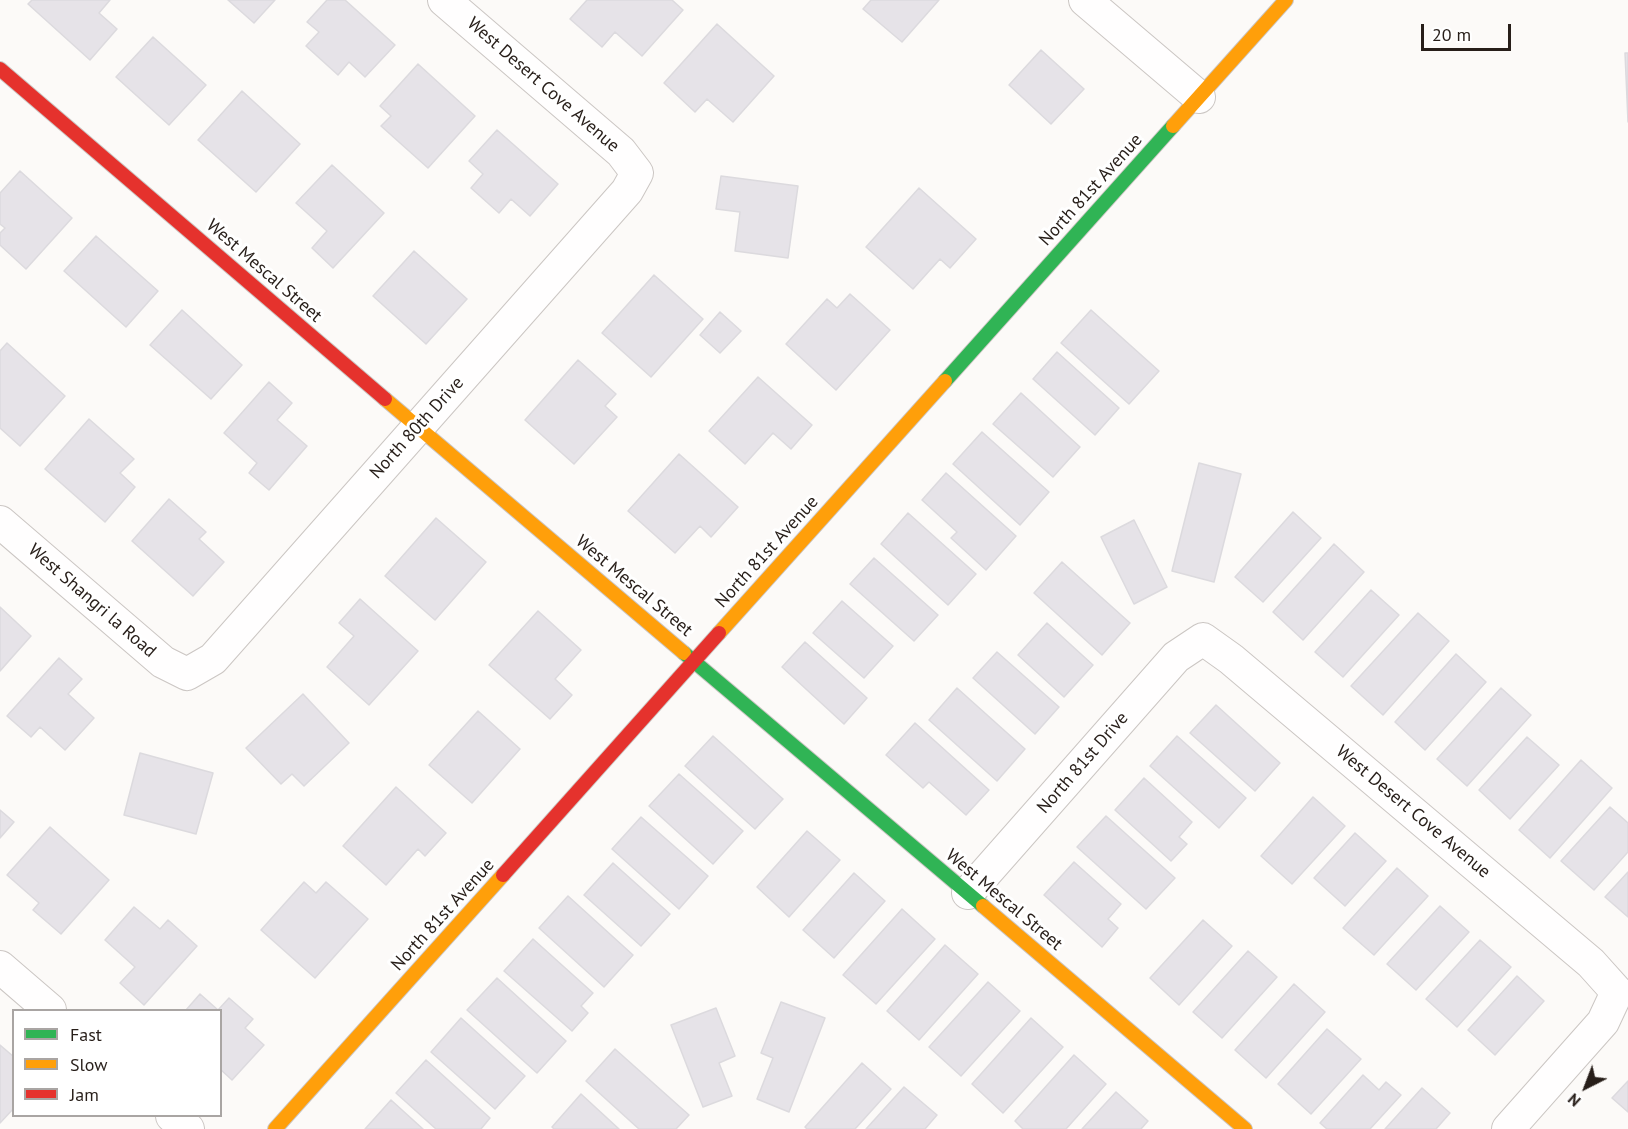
<!DOCTYPE html>
<style>
body{margin:0}
#map{position:relative;width:1628px;height:1129px;overflow:hidden;background:#fcfaf8;font-family:"PT Sans",sans-serif}
canvas{display:block}
.legend{position:absolute;left:12px;top:1009px;width:210px;height:108px;box-sizing:border-box;background:#fff;border:2px solid #a9a5a3;margin:0;padding:8px 10px;list-style:none;font-size:18px;color:#271e19}
.legend li{display:flex;align-items:center;gap:12px;height:30px}
.legend b{width:30px;border:2px solid #a9a5a3}
.north{position:absolute;left:1556px;top:1057px;width:60px;height:60px;-webkit-text-stroke:4px #fff;paint-order:stroke;rotate:222deg;font-size:16px;font-weight:700;line-height:24px;text-align:center;color:#271e19}
.north::after{content:'';display:block;margin:auto;width:21px;height:27px;background:#271e19;clip-path:polygon(50% 0,100% 100%,50% 72%,0 100%)}
.scale{position:absolute;left:1421px;top:24px;width:90px;height:27px;box-sizing:border-box;border:3px solid #271e19;border-top:0;padding-left:8px;font-size:18px;line-height:21px;white-space:nowrap;color:#271e19;-webkit-text-stroke:4px #fff;paint-order:stroke}
</style>
<div id="map">
<canvas width="1628" height="1129"></canvas>
<ul class="legend">
<li><b style="height:8px;background:#30b455"></b>Fast</li>
<li><b style="height:8px;background:#ff9f0a"></b>Slow</li>
<li><b style="height:8px;background:#e5322d"></b>Jam</li>
</ul>
<div class="north">N</div>
<div class="scale">20 m</div>
</div>
<script>
const g = document.querySelector('canvas').getContext('2d');
g.lineJoin = 'round';
function fillPath(path, color) { g.fillStyle = color; g.fill(path, 'evenodd'); }
function stroke(path, color, width, dash) { g.strokeStyle = color; g.lineWidth = width; g.lineCap = dash ? 'butt' : 'round'; g.setLineDash(dash || []); g.stroke(path); }
function label(font, color, halo, rows, align = 'center') {
  g.font = font + ' "PT Sans",sans-serif'; g.lineWidth = 6; g.setLineDash([]); g.textBaseline = 'middle'; g.strokeStyle = halo; g.fillStyle = color; for (const [text, x, y, turn = 0] of rows) {
    g.save(); g.translate(x, y); g.rotate((+turn || 0) * Math.PI / 180); g.textAlign = isNaN(turn) ? turn : align; if (halo) g.strokeText(text, 0, 0); g.fillText(text, 0, 0); g.restore();
  }
}
const building = new Path2D(`
 M 32,0 L 110,0 L 99,13 L 117,29 L 90,60 L 28,4 Z
 M 228,0 L 275,0 L 254,23 Z
 M 327,0 L 345,0 L 395,45 L 365,77 L 349,62 L 338,75 L 306,46 L 319,32 L 307,22 Z
 M 587,0 L 672,0 L 683,10 L 642,56 L 615,32 L 602,47 L 570,19 Z
 M 871,0 L 939,0 L 902,42 L 863,9 Z
 M 717,24 L 774,76 L 733,122 L 707,99 L 695,112 L 664,83 Z
 M 153,37 L 206,85 L 169,125 L 116,77 Z
 M 1041,50 L 1084,89 L 1051,124 L 1009,85 Z
 M 1625,53 L 1628,53 L 1628,122 Z
 M 418,64 L 475,116 L 428,168 L 381,126 L 391,116 L 380,106 Z
 M 242,91 L 300,144 L 256,192 L 198,140 Z
 M 497,130 L 558,184 L 530,216 L 511,199 L 499,213 L 471,188 L 483,174 L 469,161 Z
 M 332,165 L 384,213 L 333,268 L 312,248 L 327,231 L 296,203 Z
 M 20,171 L 72,218 L 26,269 L 0,245 L 0,233 L 5,228 L 0,224 L 0,193 Z
 M 721,176 L 798,186 L 788,258 L 735,251 L 740,212 L 716,209 Z
 M 919,188 L 976,239 L 950,268 L 940,259 L 913,289 L 866,247 Z
 M 96,236 L 158,291 L 126,327 L 64,271 Z
 M 414,251 L 467,299 L 426,344 L 373,296 Z
 M 654,275 L 703,319 L 651,377 L 602,333 Z
 M 850,294 L 890,330 L 836,390 L 786,344 L 827,299 L 837,308 Z
 M 182,310 L 242,365 L 211,399 L 150,345 Z
 M 1091,310 L 1159,371 L 1129,404 L 1061,343 Z
 M 720,312 L 741,331 L 720,353 L 700,335 Z
 M 7,343 L 65,396 L 20,446 L 0,428 L 0,351 Z
 M 1057,352 L 1119,408 L 1095,435 L 1033,379 Z
 M 578,360 L 616,394 L 605,406 L 617,417 L 574,464 L 525,420 Z
 M 758,377 L 812,425 L 791,449 L 773,433 L 745,464 L 709,431 Z
 M 269,382 L 292,403 L 277,420 L 307,446 L 269,490 L 249,473 L 257,463 L 224,433 Z
 M 1021,393 L 1080,447 L 1053,477 L 993,424 Z
 M 89,419 L 134,459 L 120,473 L 135,487 L 105,522 L 45,469 Z
 M 982,432 L 1049,492 L 1020,525 L 953,464 Z
 M 679,454 L 738,507 L 711,537 L 700,526 L 675,553 L 628,511 Z
 M 1199,463 L 1241,474 L 1214,582 L 1172,571 Z
 M 946,473 L 1016,536 L 986,570 L 951,538 L 957,532 L 922,500 Z
 M 169,499 L 206,532 L 199,539 L 224,562 L 193,596 L 132,541 Z
 M 1293,512 L 1321,538 L 1263,602 L 1235,577 Z
 M 908,513 L 976,574 L 948,605 L 881,544 Z
 M 436,518 L 486,562 L 435,620 L 385,576 Z
 M 1134,520 L 1167,587 L 1134,604 L 1101,537 Z
 M 1334,544 L 1364,572 L 1303,640 L 1273,612 Z
 M 874,558 L 938,615 L 914,641 L 850,584 Z
 M 1062,562 L 1130,623 L 1102,655 L 1034,593 Z
 M 1371,590 L 1399,615 L 1343,677 L 1315,652 Z
 M 360,599 L 418,651 L 369,705 L 327,667 L 354,636 L 339,623 Z
 M 842,601 L 893,646 L 864,678 L 813,633 Z
 M 0,607 L 31,636 L 0,671 Z
 M 538,611 L 581,650 L 555,679 L 572,695 L 550,719 L 489,665 Z
 M 1418,613 L 1449,641 L 1383,715 L 1351,686 Z
 M 1047,623 L 1093,665 L 1064,697 L 1018,655 Z
 M 805,642 L 867,698 L 844,724 L 782,667 Z
 M 997,652 L 1059,707 L 1035,734 L 973,678 Z
 M 1456,654 L 1486,682 L 1425,750 L 1395,722 Z
 M 59,658 L 82,679 L 68,694 L 94,718 L 65,750 L 40,727 L 31,737 L 7,716 Z
 M 957,688 L 1025,749 L 997,781 L 929,720 Z
 M 1501,688 L 1531,715 L 1467,786 L 1437,759 Z
 M 303,694 L 349,743 L 304,786 L 292,774 L 281,784 L 246,748 Z
 M 1216,705 L 1280,763 L 1255,791 L 1190,733 Z
 M 478,711 L 520,749 L 472,803 L 429,765 Z
 M 915,723 L 989,790 L 966,815 L 929,782 L 923,788 L 886,755 Z
 M 713,736 L 783,799 L 755,829 L 685,766 Z
 M 1177,736 L 1246,798 L 1219,828 L 1150,766 Z
 M 1527,737 L 1559,765 L 1510,819 L 1479,790 Z
 M 140,753 L 213,773 L 196,834 L 124,815 Z
 M 1581,760 L 1612,788 L 1550,858 L 1519,830 Z
 M 679,774 L 743,831 L 713,864 L 649,806 Z
 M 1144,778 L 1192,822 L 1179,837 L 1187,844 L 1171,861 L 1115,810 Z
 M 396,787 L 446,833 L 425,856 L 418,849 L 386,885 L 343,846 Z
 M 1313,797 L 1345,826 L 1292,884 L 1261,856 Z
 M 1610,807 L 1628,823 L 1628,852 L 1594,890 L 1561,861 Z
 M 0,810 L 14,822 L 0,838 Z
 M 1106,816 L 1175,878 L 1146,909 L 1077,847 Z
 M 641,817 L 708,876 L 679,909 L 612,849 Z
 M 50,827 L 109,880 L 61,934 L 33,910 L 39,903 L 7,875 Z
 M 807,831 L 840,860 L 789,917 L 757,887 Z
 M 1355,833 L 1386,861 L 1345,906 L 1314,878 Z
 M 1074,862 L 1121,904 L 1108,919 L 1118,928 L 1102,947 L 1044,895 Z
 M 613,863 L 670,914 L 641,946 L 584,895 Z
 M 1397,868 L 1428,896 L 1374,955 L 1343,928 Z
 M 1628,872 L 1628,917 L 1605,897 Z
 M 854,873 L 885,901 L 834,958 L 803,930 Z
 M 304,882 L 316,893 L 326,882 L 368,919 L 315,978 L 261,930 Z
 M 568,896 L 633,955 L 604,987 L 539,928 Z
 M 1440,906 L 1469,932 L 1416,990 L 1387,964 Z
 M 134,907 L 160,929 L 168,920 L 197,946 L 144,1005 L 120,983 L 135,967 L 105,940 Z
 M 902,909 L 935,939 L 876,1004 L 843,975 Z
 M 1203,920 L 1232,946 L 1179,1005 L 1150,978 Z
 M 533,939 L 593,993 L 581,1006 L 588,1013 L 572,1031 L 504,971 Z
 M 1480,940 L 1511,967 L 1457,1027 L 1426,999 Z
 M 945,945 L 978,974 L 919,1040 L 887,1011 Z
 M 1248,951 L 1277,977 L 1222,1038 L 1193,1012 Z
 M 1517,976 L 1544,1001 L 1495,1055 L 1468,1030 Z
 M 497,978 L 566,1041 L 537,1073 L 467,1010 Z
 M 988,982 L 1020,1011 L 961,1076 L 929,1047 Z
 M 1294,984 L 1325,1012 L 1266,1078 L 1235,1050 Z
 M 200,994 L 218,1010 L 229,998 L 253,1019 L 245,1028 L 264,1045 L 232,1080 L 220,1069 L 220,1010 L 186,1010 Z
 M 781,1002 L 825,1018 L 789,1112 L 757,1099 L 773,1058 L 761,1053 Z
 M 716,1008 L 735,1056 L 719,1063 L 732,1096 L 703,1107 L 671,1025 Z
 M 461,1018 L 525,1076 L 495,1109 L 431,1052 Z
 M 1031,1018 L 1063,1047 L 1003,1113 L 972,1084 Z
 M 1327,1029 L 1361,1059 L 1311,1114 L 1278,1084 Z
 M 0,1045 L 14,1057 L 14,1108 L 0,1123 Z
 M 615,1049 L 689,1115 L 676,1129 L 639,1129 L 586,1081 Z
 M 1074,1055 L 1106,1084 L 1066,1129 L 1023,1129 L 1015,1121 Z
 M 426,1060 L 490,1118 L 481,1129 L 436,1129 L 396,1093 Z
 M 862,1063 L 891,1089 L 855,1129 L 807,1129 L 805,1127 Z
 M 1363,1075 L 1379,1090 L 1386,1082 L 1401,1095 L 1370,1129 L 1327,1129 L 1320,1123 Z
 M 1628,1081 L 1628,1112 L 1612,1098 Z
 M 904,1087 L 937,1115 L 925,1129 L 866,1129 Z
 M 1422,1088 L 1450,1113 L 1436,1129 L 1385,1129 Z
 M 1116,1092 L 1148,1121 L 1141,1129 L 1082,1129 Z
 M 581,1094 L 619,1129 L 554,1129 L 552,1127 Z
 M 391,1100 L 423,1129 L 365,1129 Z`);
const street = new Path2D(`
 M 1085,0 L 1199,97
 M 0,522 L 163,662 L 187,674 L 213,659 L 627,191 L 637,173 L 621,152 L 444,0
 M 968,893 L 1176,657 L 1203,639 L 1231,659 L 1591,963 L 1617,992 L 1603,1022 L 1508,1129
 M 0,967 L 50,1010
 M 172,1116 L 188,1129`);
const fast = new Path2D(`
 M 945,381 L 1173,126
 M 684,653 L 983,906`);
const slow = new Path2D(`
 M 1173,126 L 1286,0
 M 385,399 L 684,653
 M 719,633 L 945,381
 M 983,906 L 1245,1129
 M 275,1129 L 503,875`);
const jam = new Path2D(`
 M 0,69 L 385,399
 M 503,875 L 719,633`);
const streetNames = [
 ["West Desert Cove Avenue",543,85,41],
 ["North 81st Avenue",1091,190,-48],
 ["West Mescal Street",264,271,41],
 ["North 80th Drive",417,428,-48],
 ["North 81st Avenue",767,552,-48],
 ["West Mescal Street",634,586,40],
 ["West Shangri la Road",92,601,41],
 ["North 81st Drive",1083,763,-49],
 ["West Desert Cove Avenue",1413,812,40],
 ["West Mescal Street",1004,900,40],
 ["North 81st Avenue",443,915,-48]
];
fillPath(building, '#e6e3e8');
stroke(building, '#dcdade', 1.5);
stroke(street, '#cbc6c3', 34);
stroke(fast, '#cbc6c3', 16);
stroke(slow, '#cbc6c3', 16);
stroke(jam, '#cbc6c3', 16);
stroke(street, '#fffefe', 32);
stroke(fast, '#30b455', 14);
stroke(slow, '#ff9f0a', 14);
stroke(jam, '#e5322d', 14);
label('18px', '#271e19', '#fff', streetNames);
</script>
